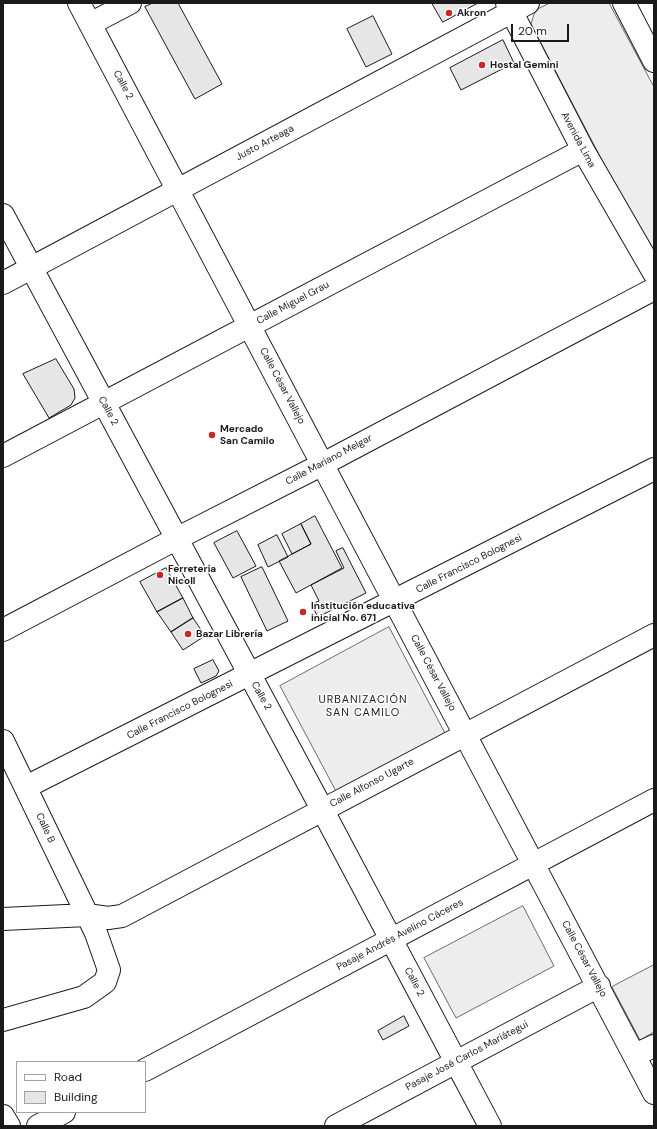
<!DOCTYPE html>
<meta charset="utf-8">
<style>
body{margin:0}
#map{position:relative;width:657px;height:1129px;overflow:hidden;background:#fff;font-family:"DM Sans",sans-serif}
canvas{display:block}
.frame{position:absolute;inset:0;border:4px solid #1a1a1a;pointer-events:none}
.legend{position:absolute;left:16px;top:1061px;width:130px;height:52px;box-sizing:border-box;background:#fff;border:1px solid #a3a3a3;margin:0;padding:5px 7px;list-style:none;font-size:12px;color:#1a1a1a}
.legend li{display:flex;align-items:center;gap:8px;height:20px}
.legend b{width:20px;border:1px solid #a3a3a3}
.scale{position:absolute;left:511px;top:24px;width:58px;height:18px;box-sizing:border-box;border:2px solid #1a1a1a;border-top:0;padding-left:5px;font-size:12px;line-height:14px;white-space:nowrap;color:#1a1a1a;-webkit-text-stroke:3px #fff;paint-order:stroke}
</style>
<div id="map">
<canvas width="657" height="1129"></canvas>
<div class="frame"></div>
<ul class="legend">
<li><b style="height:5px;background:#fff"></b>Road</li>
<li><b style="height:11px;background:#e6e6e6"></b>Building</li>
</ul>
<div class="scale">20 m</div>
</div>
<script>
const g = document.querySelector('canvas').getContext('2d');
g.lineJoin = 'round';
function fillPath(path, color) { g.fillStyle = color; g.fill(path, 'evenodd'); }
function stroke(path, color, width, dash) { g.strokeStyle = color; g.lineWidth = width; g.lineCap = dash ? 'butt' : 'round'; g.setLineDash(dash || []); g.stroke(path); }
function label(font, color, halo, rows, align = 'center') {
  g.font = font + ' "DM Sans",sans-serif'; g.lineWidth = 3; g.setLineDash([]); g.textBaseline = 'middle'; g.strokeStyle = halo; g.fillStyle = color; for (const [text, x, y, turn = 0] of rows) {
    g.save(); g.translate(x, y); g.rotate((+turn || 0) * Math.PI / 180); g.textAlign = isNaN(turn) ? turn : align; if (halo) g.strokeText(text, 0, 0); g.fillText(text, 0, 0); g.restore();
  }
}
const built = new Path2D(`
 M 550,3 L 609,3 L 654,87 L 654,260 L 531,24 L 534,14 L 538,9 Z
 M 389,627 L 447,737 L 338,795 L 280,686 Z
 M 523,906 L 554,966 L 456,1018 L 424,958 Z
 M 654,965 L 654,1032 L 640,1040 L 612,987 Z`);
const building = new Path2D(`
 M 153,3 L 178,3 L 222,84 L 195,99 L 145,7 Z
 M 432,3 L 478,3 L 443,22 Z
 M 373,16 L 392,54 L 366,67 L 347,29 Z
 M 503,40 L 514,63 L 461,90 L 450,68 Z
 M 56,359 L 74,389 L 75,398 L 71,405 L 49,418 L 23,374 Z
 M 315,516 L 342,568 L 296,593 L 279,561 L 311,544 L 301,524 Z
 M 301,524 L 311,544 L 292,554 L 282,534 Z
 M 237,531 L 256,566 L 233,578 L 214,543 Z
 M 277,535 L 288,557 L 268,567 L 258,545 Z
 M 343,548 L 366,593 L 318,617 L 311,604 L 319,601 L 311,585 L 344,568 L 336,551 Z
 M 262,567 L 288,621 L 267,631 L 241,577 Z
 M 166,568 L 183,598 L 157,612 L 140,582 Z
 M 183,598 L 193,618 L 171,632 L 157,612 Z
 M 193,618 L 205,636 L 183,650 L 171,632 Z
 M 213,660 L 219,671 L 216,676 L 201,683 L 194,669 Z
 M 404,1016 L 409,1026 L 383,1040 L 378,1031 Z`);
const minor = new Path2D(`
 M 79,3 L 654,1093
 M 507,3 L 583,150 L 654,273
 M 90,24 L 130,3
 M 3,215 L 322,809 L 490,1126
 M 3,283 L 528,3
 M 3,456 L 583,150
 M 3,630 L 176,539 L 323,464 L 654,289
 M 3,741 L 96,933 L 109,970 L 105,982 L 84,997 L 3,1020
 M 26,787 L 654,469
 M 3,919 L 87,915 L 108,918 L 122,916 L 654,635
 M 635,1055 L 654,1046
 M 145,1070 L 654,800
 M 3,1116 L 9,1126
 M 38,1126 L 64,1112
 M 336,1126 L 599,986`);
const major = new Path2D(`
 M 624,3 L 654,61`);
const markers = [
 [449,13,4,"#c62828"],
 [482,65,4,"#c62828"],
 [212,435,4,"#c62828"],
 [160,575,4,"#c62828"],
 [303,612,4,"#c62828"],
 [188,634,4,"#c62828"]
];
const poiNames = [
 ["Akron",457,13],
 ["Hostal Gemini",490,65],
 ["Mercado",220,429],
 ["San Camilo",220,441],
 ["Ferretería",168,569],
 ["Nicoll",168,581],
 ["Institución educativa",311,606],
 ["inicial No. 671",311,618],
 ["Bazar Librería",196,634]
];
const streetNames = [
 ["Calle 2",123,85,62],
 ["Avenida Lima",578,140,62],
 ["Justo Arteaga",265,143,-28],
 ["Calle Miguel Grau",293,303,-28],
 ["Calle César Vallejo",282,386,62],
 ["Calle 2",108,411,62],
 ["Calle Mariano Melgar",329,460,-28],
 ["Calle Francisco Bolognesi",469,564,-27],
 ["Calle César Vallejo",433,673,62],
 ["Calle 2",261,696,61],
 ["Calle Francisco Bolognesi",180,710,-27],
 ["Calle Alfonso Ugarte",372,783,-28],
 ["Calle B",45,828,65],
 ["Pasaje Andrés Avelino Cáceres",400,935,-28],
 ["Calle César Vallejo",584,959,62],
 ["Calle 2",414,982,62],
 ["Pasaje José Carlos Mariátegui",467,1056,-28]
];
const neighbourhoodNames = [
 ["URBANIZACIÓN",363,700],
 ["SAN CAMILO",363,713]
];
fillPath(built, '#ededed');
stroke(built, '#6a6a6a', 1);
fillPath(building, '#e6e6e6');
stroke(building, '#1a1a1a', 1);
stroke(minor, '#1a1a1a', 24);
stroke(major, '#1a1a1a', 24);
stroke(minor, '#fff', 22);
stroke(major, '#fff', 22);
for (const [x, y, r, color] of markers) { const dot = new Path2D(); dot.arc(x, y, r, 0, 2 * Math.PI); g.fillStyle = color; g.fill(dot); stroke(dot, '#fff', 1.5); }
label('bold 10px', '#1a1a1a', '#fff', poiNames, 'left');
label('10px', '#1a1a1a', '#fff', streetNames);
g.letterSpacing = '1px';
label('11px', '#1a1a1a', '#fff', neighbourhoodNames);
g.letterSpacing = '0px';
</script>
